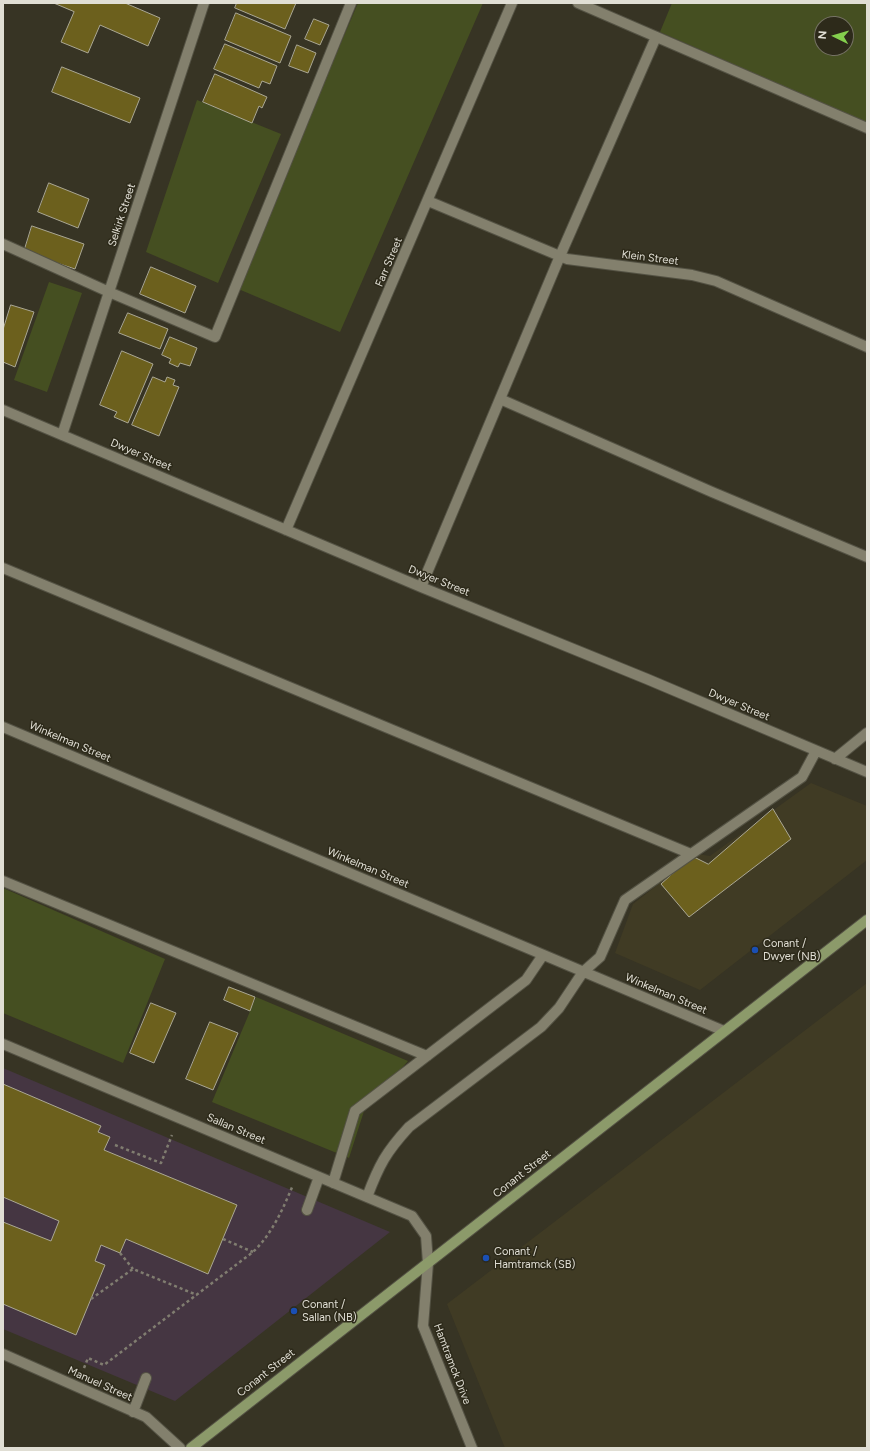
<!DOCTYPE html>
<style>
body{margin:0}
#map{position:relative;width:870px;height:1451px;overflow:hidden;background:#373424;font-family:Figtree,sans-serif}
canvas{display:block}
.frame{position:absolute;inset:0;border:4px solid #e0ded4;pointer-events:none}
.north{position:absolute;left:814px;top:16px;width:40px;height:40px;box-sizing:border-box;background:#2d2a1a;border:1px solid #757264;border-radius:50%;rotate:275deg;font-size:11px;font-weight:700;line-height:16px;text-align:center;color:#e0ded4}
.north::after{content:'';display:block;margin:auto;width:14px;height:18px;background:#84cf4d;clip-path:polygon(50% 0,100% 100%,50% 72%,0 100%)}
</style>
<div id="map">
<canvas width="870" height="1451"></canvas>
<div class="frame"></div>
<div class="north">N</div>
</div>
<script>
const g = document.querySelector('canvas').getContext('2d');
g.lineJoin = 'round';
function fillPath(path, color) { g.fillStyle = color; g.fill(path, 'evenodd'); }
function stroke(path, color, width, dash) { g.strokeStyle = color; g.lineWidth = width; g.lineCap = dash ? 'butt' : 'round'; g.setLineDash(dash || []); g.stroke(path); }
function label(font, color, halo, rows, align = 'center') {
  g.font = font + ' Figtree,sans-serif'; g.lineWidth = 3; g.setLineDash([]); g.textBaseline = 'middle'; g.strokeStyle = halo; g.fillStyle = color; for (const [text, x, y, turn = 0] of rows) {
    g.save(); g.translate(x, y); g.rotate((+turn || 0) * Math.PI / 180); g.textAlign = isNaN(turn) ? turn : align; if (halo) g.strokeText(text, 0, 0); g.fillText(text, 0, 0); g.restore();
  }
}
const built = new Path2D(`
 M 811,783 L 867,806 L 867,860 L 700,990 L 615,953 L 633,904 L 697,854 L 710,856 Z
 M 867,983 L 867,1448 L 505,1448 L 447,1304 Z`);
const education = new Path2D(`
 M 3,1068 L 390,1232 L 175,1401 L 3,1329 Z`);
const green = new Path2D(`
 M 358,3 L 483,3 L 340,332 L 236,288 Z
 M 672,3 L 867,3 L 867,123 L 660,32 ZM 822,24 L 846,24 L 846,48 L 822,48 Z
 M 197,100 L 281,134 L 218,283 L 146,252 Z
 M 49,282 L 82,293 L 47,392 L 14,380 Z
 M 3,888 L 165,959 L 123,1063 L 3,1013 Z
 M 256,997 L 408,1061 L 364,1111 L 349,1158 L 212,1102 Z`);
const building = new Path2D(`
 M 54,3 L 125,3 L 160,18 L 148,46 L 100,25 L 88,53 L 61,42 L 74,12 Z
 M 237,3 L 296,3 L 285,29 L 235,8 Z
 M 236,13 L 291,36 L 280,63 L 225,40 Z
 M 314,19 L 329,25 L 320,45 L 305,39 Z
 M 225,44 L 277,66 L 270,84 L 262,81 L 259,88 L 214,69 Z
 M 297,45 L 316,53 L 308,73 L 289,66 Z
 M 62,67 L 140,98 L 130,123 L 52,92 Z
 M 215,74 L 267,97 L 262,108 L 259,106 L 252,123 L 203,102 Z
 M 49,183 L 89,199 L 78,228 L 38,212 Z
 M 32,226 L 84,244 L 75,269 L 24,252 Z
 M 151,267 L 196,286 L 185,313 L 140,294 Z
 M 11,305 L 34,312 L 15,367 L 3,362 L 3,330 Z
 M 128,313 L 168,329 L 160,349 L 119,333 Z
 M 170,337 L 197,348 L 190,366 L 180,363 L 178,367 L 169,363 L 171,359 L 162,355 Z
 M 122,351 L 153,364 L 128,423 L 114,417 L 117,412 L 100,405 Z
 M 153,377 L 165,382 L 167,377 L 175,380 L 173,385 L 179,387 L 159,436 L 132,425 Z
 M 773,809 L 791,839 L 689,917 L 661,884 L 692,856 L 708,864 Z
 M 229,987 L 255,997 L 250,1011 L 224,1000 Z
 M 151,1003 L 176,1013 L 154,1063 L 130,1053 Z
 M 210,1022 L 238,1033 L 213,1090 L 186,1079 Z
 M 3,1084 L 101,1126 L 98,1132 L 110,1137 L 104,1150 L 237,1205 L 208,1274 L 126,1239 L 120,1253 L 101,1245 L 95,1261 L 105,1265 L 76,1335 L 3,1304 L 3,1222 L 51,1241 L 59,1221 L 3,1197 Z`);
const path = new Path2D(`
 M 115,1145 L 161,1163 L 172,1135
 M 223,1239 L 253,1252
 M 120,1253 L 133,1269
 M 91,1299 L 133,1269 L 197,1295
 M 84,1368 L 88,1358 L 104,1365 L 253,1252 C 272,1234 283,1209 293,1185`);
const minor = new Path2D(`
 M 578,3 L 867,128
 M 428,201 L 567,259 L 692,275 L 716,281 L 867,347
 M 3,244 L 109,292 L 215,337 L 351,3
 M 500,399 L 712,492 L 867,557
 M 3,410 L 421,587 L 647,679 L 867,772
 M 62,435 L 204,3
 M 286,530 L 512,3
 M 3,568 L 691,854
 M 421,587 L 560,256 L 656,37
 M 3,727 L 724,1031
 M 835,759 L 867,733
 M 3,881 L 427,1056
 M 3,1044 L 412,1216 L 426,1236 L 428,1263 L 423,1326 L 472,1448
 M 333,1183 L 355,1111 L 526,980 L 543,955
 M 367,1197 C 379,1165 386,1152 409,1127 L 541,1027 L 559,1008 L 583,972 L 600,957 L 625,900 L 802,777 L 816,751
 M 307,1210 L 319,1177
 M 3,1354 L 146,1417 L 180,1448
 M 133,1412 L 146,1378`);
const major = new Path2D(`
 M 191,1448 L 867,920`);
const markers = [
 [755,950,4,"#1a4fb4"],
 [486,1258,4,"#1a4fb4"],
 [294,1311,4,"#1a4fb4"]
];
const streetNames = [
 ["Selkirk Street",122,215,-72],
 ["Klein Street",650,258,7],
 ["Farr Street",389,262,-67],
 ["Dwyer Street",141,455,23],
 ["Dwyer Street",439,581,22],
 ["Dwyer Street",739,705,23],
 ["Winkelman Street",70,742,23],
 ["Winkelman Street",368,868,23],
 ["Winkelman Street",666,994,23],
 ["Sallan Street",236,1129,23],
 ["Conant Street",522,1174,-38],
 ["Hamtramck Drive",452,1364,69],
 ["Conant Street",266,1373,-38],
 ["Manuel Street",100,1384,24]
];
const poiNames = [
 ["Conant /",763,944],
 ["Dwyer (NB)",763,957],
 ["Conant /",494,1252],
 ["Hamtramck (SB)",494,1265],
 ["Conant /",302,1305],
 ["Sallan (NB)",302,1318]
];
fillPath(built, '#403b24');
fillPath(education, '#453642');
fillPath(green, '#454f21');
fillPath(building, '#6c601d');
stroke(building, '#aaa794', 1);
stroke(minor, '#545244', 12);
stroke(major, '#545244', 12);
stroke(path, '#807d70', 2.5, [3, 3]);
stroke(minor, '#83806d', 10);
stroke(major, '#8c9a6a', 10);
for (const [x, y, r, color] of markers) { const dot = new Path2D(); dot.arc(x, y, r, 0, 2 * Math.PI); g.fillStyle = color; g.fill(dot); stroke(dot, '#2d2a1a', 1.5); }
label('11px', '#e0ded4', '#2d2a1a', streetNames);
label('11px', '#e0ded4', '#2d2a1a', poiNames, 'left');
</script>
